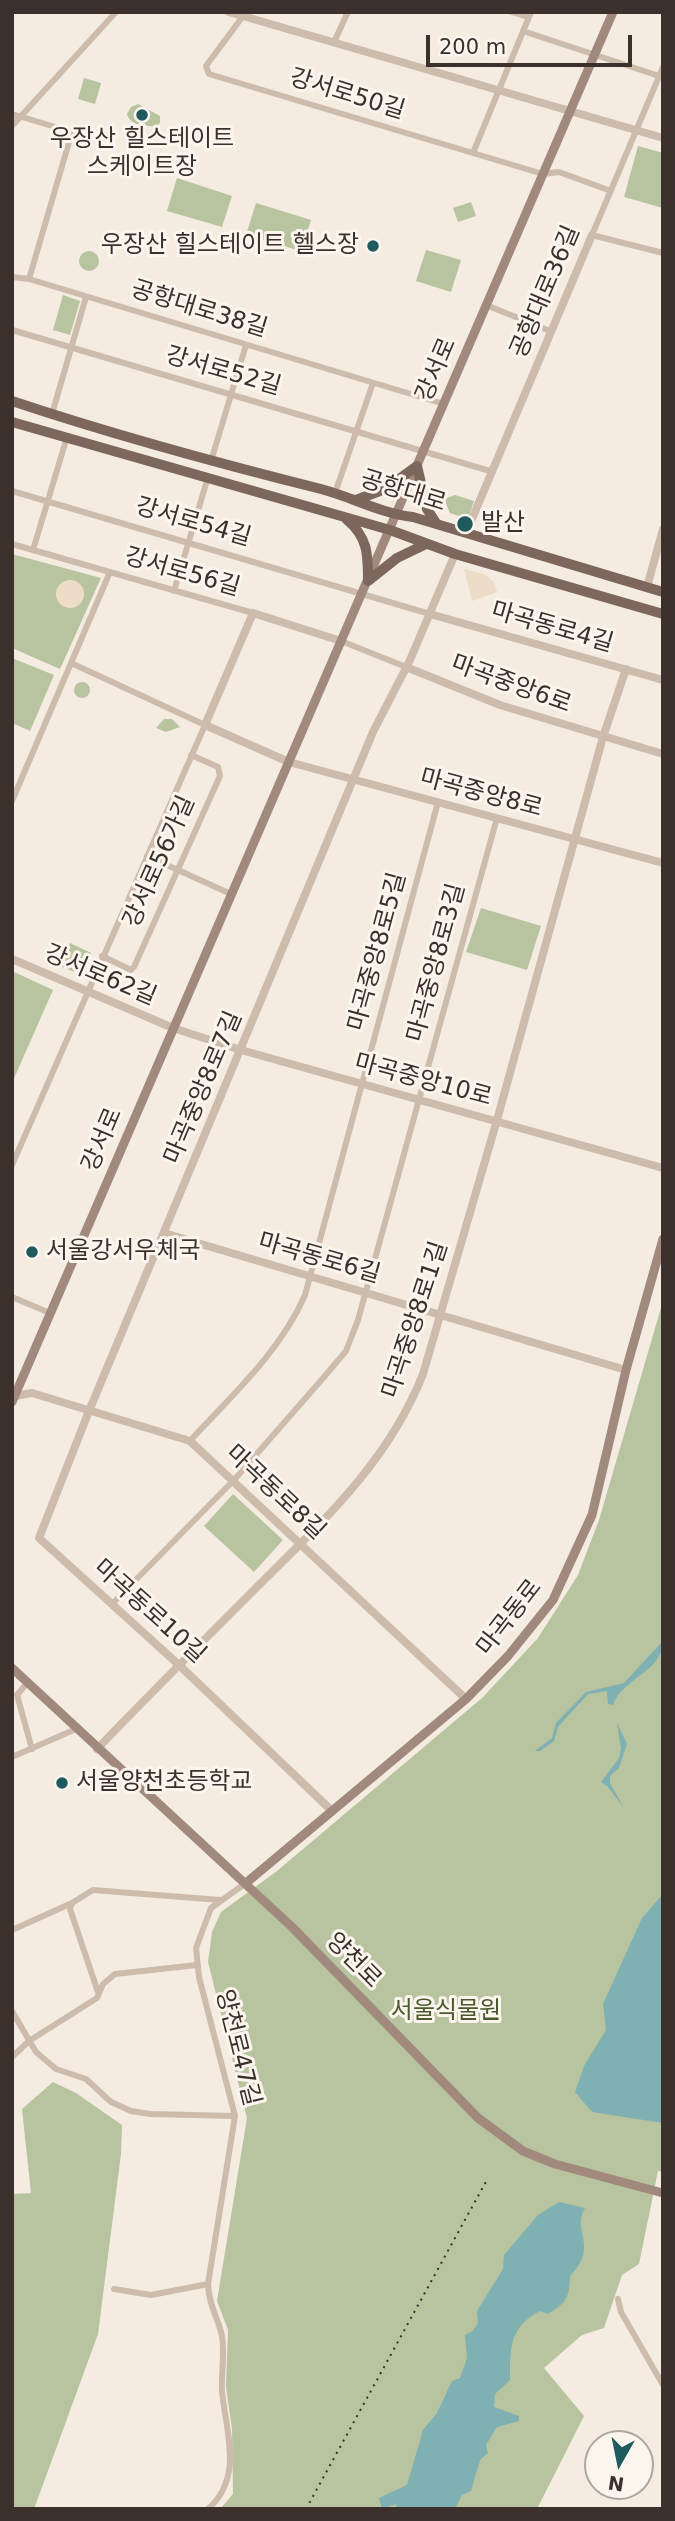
<!DOCTYPE html>
<meta charset="utf-8">
<style>
body{margin:0}
#map{position:relative;width:675px;height:2521px;overflow:hidden;background:#f4ebe1;font-family:"DejaVu Sans",sans-serif}
canvas{display:block}
.frame{position:absolute;inset:0;border:14px solid #3b302b;pointer-events:none}
.north{position:absolute;left:584px;top:2430px;width:70px;height:70px;box-sizing:border-box;background:#fbf5ee;border:2px solid #aea6a0;border-radius:50%;rotate:189deg;font-size:19px;font-weight:700;line-height:28px;text-align:center;color:#3b302b}
.north::after{content:'';display:block;margin:auto;width:24px;height:32px;background:#1f5a5e;clip-path:polygon(50% 0,100% 100%,50% 72%,0 100%)}
.scale{position:absolute;left:426px;top:35px;width:206px;height:32px;box-sizing:border-box;border:4px solid #3b302b;border-top:0;padding-left:9px;font-size:21px;line-height:24px;white-space:nowrap;color:#3b302b;-webkit-text-stroke:5px #fbf5ee;paint-order:stroke}
</style>
<div id="map">
<canvas width="675" height="2521"></canvas>
<div class="frame"></div>
<div class="north">N</div>
<div class="scale">200 m</div>
</div>
<script>
const g = document.querySelector('canvas').getContext('2d');
g.lineJoin = 'round';
function fillPath(path, color) { g.fillStyle = color; g.fill(path, 'evenodd'); }
function stroke(path, color, width, dash) { g.strokeStyle = color; g.lineWidth = width; g.lineCap = dash ? 'butt' : 'round'; g.setLineDash(dash || []); g.stroke(path); }
function label(font, color, halo, rows, align = 'center') {
  g.font = font + ' "DejaVu Sans","Noto Sans KR",sans-serif'; g.lineWidth = 6; g.setLineDash([]); g.textBaseline = 'middle'; g.strokeStyle = halo; g.fillStyle = color; for (const [text, x, y, turn = 0] of rows) {
    g.save(); g.translate(x, y); g.rotate((+turn || 0) * Math.PI / 180); g.textAlign = isNaN(turn) ? turn : align; if (halo) g.strokeText(text, 0, 0); g.fillText(text, 0, 0); g.restore();
  }
}
const green = new Path2D(`
 M 84,78 L 101,83 L 95,104 L 78,99 Z
 M 138,104 L 160,116 L 160,123 L 156,127 C 144,125 130,126 127,114 L 131,107 Z
 M 638,146 L 663,153 L 663,208 L 624,197 Z
 M 177,178 L 232,196 L 222,227 L 167,211 Z
 M 471,202 L 476,216 L 458,222 L 453,208 Z
 M 256,203 L 311,220 L 301,251 L 246,235 Z
 M 426,250 L 461,260 L 451,292 L 416,281 Z
 M79 261a10 10 0 1 1 20 0a10 10 0 1 1-20 0Z
 M 63,295 L 80,301 L 70,335 L 53,330 Z
 M 455,495 L 474,501 L 468,519 L 450,513 L 444,499 Z
 M 12,554 L 101,578 L 60,669 L 12,648 Z
 M 12,658 L 54,675 L 30,731 L 12,723 Z
 M74 690a8 8 0 1 1 16 0a8 8 0 1 1-16 0Z
 M 164,719 L 172,719 L 180,727 L 166,732 L 156,728 Z
 M 481,908 L 541,926 L 527,970 L 466,952 Z
 M 70,943 L 91,953 L 82,975 L 60,966 Z
 M 12,971 L 53,990 L 12,1083 Z
 M 663,1301 L 663,2172 L 658,2171 L 639,2264 L 622,2275 L 604,2328 L 582,2335 L 544,2368 L 584,2416 L 537,2509 L 220,2509 L 233,2494 L 232,2429 L 226,2387 L 228,2330 L 217,2301 L 247,2118 L 208,1962 L 212,1932 L 221,1912 L 277,1871 L 482,1698 L 538,1638 L 578,1575 L 599,1520 Z
 M 233,1494 L 283,1540 L 254,1572 L 204,1526 Z
 M 53,2082 L 76,2093 L 122,2125 L 121,2154 L 98,2334 L 34,2509 L 12,2509 L 12,2194 L 31,2193 L 22,2109 Z`);
const plaza = new Path2D(`
 M 464,569 L 484,574 L 494,582 L 497,592 L 472,601 Z
 M56 594a14 14 0 1 1 28 0a14 14 0 1 1-28 0Z`);
const water = new Path2D(`
 M 663,1641 C 663,1672 622,1678 613,1705 L 608,1704 L 607,1691 L 588,1694 L 558,1727 L 554,1741 L 540,1751 L 535,1751 L 552,1738 L 556,1723 L 586,1692 L 624,1683 Z
 M 617,1723 L 627,1744 L 619,1768 L 610,1776 L 610,1783 L 624,1808 L 608,1787 L 601,1782 L 619,1758 L 621,1749 Z
 M 663,1894 L 663,2123 L 592,2112 L 575,2092 L 584,2066 L 606,2030 L 603,2004 L 642,1918 Z
 M 559,2202 L 585,2208 C 571,2232 600,2246 570,2276 C 570,2297 566,2303 548,2314 L 540,2311 C 509,2327 510,2348 510,2380 L 495,2394 L 494,2407 L 519,2416 L 519,2421 L 497,2427 L 486,2445 L 488,2453 L 480,2460 L 471,2491 L 462,2495 L 455,2509 L 396,2509 L 396,2504 L 382,2509 L 379,2498 L 407,2485 L 423,2430 L 437,2413 L 452,2381 L 460,2378 L 467,2358 L 465,2335 L 473,2331 L 478,2323 L 477,2311 L 503,2269 L 504,2255 L 538,2215 Z`);
const minor = new Path2D(`
 M 246,12 L 206,66 L 209,74 L 543,174 L 559,172 L 611,191
 M 512,12 L 529,17
 M 523,31 L 659,76
 M 334,42 L 348,12
 M 663,67 L 592,235 L 663,253
 M 12,114 L 72,132 L 29,279
 M 12,126 L 116,12
 M 473,153 L 531,12
 M 12,277 L 29,279 L 444,404
 M 486,305 L 550,331
 M 12,330 L 490,471
 M 52,414 L 86,297
 M 211,461 L 246,345
 M 12,491 L 430,614
 M 335,493 L 373,383
 M 12,544 L 253,613
 M 33,550 L 67,437
 M 174,591 L 208,477
 M 341,641 L 406,667
 M 12,801 L 110,572
 M 147,856 L 231,894
 M 102,956 L 131,970 L 134,967 L 220,776 L 218,767 L 191,755
 M 12,1165 L 205,725 L 71,663
 M 12,1297 L 50,1313
 M 190,1441 C 231,1396 281,1351 305,1295 L 438,802
 M 112,1604 L 234,1480 L 324,1377 L 346,1351 L 358,1320 L 497,818
 M 28,1682 L 17,1695 L 32,1749
 M 12,1757 L 76,1729
 M 72,1903 L 70,1909 L 98,1992
 M 12,1930 L 72,1903 L 93,1890 L 220,1900
 M 12,2011 L 36,2052 L 56,2069 L 86,2079 L 111,2102 L 131,2111 L 150,2114 L 235,2116
 M 12,2057 L 29,2041 L 97,1998 L 103,1984 L 115,1974 L 197,1965
 M 114,2289 L 151,2295 L 208,2284
 M 618,2299 L 621,2312 L 663,2385
 M 208,2509 C 244,2477 226,2433 222,2391 C 221,2373 225,2354 222,2336 C 218,2317 209,2307 208,2284 L 235,2116 L 199,1977 L 196,1948 L 211,1908 L 246,1883`);
const tertiary = new Path2D(`
 M 229,12 L 663,138
 M 466,533 L 592,235
 M 647,587 L 663,529
 M 430,614 L 663,680
 M 341,641 L 253,613 L 205,725 L 289,762 L 663,863
 M 406,667 L 500,705 L 663,754
 M 12,959 L 173,1028 L 241,1050 L 663,1168
 M 164,1233 L 626,1370
 M 15,1396 L 32,1393 L 190,1441 L 466,1699
 M 97,1749 C 149,1695 201,1643 254,1590 C 321,1523 388,1463 423,1374 L 497,1120 L 603,737 L 626,669
 M 332,1811 L 179,1665 L 39,1538 L 89,1411 L 373,732 L 410,660 L 455,554`);
const secondary = new Path2D(`
 M 12,1402 L 613,12
 M 12,1668 L 292,1927 L 478,2118 L 523,2151 L 555,2164 L 663,2193
 M 246,1883 L 466,1699 L 508,1656 L 553,1600 L 592,1515 L 626,1370 L 663,1239`);
const primary = new Path2D(`
 M 12,401 C 114,435 217,463 321,489 C 352,497 382,514 413,517 L 663,592
 M 12,422 L 390,530 L 455,554 L 663,614
 M 356,500 L 385,489 L 417,466 L 427,509 L 436,523
 M 346,519 C 368,537 368,554 368,581
 M 368,581 L 397,558 L 426,544`);
const rail = new Path2D(`
 M 306,2509 L 488,2178`);
const markers = [
 [142,115,7,"#1f5a5e"],
 [373,246,7,"#1f5a5e"],
 [465,524,9,"#1f5a5e"],
 [32,1252,7,"#1f5a5e"],
 [62,1783,7,"#1f5a5e"]
];
const streetNames = [
 ["강서로50길",347,95,17],
 ["공항대로36길",546,292,-67],
 ["공항대로38길",199,310,17],
 ["강서로",437,370,-67],
 ["강서로52길",223,372,16],
 ["공항대로",403,492,17],
 ["강서로54길",193,523,16],
 ["강서로56길",182,573,16],
 ["마곡동로4길",552,628,16],
 ["마곡중앙6로",511,685,20],
 ["마곡중앙8로",481,794,15],
 ["강서로56가길",160,862,-66],
 ["마곡중앙8로5길",378,952,-75],
 ["마곡중앙8로3길",437,963,-75],
 ["강서로62길",100,976,23],
 ["마곡중앙10로",423,1081,15],
 ["마곡중앙8로7길",204,1088,-67],
 ["강서로",103,1140,-67],
 ["마곡동로6길",319,1259,16],
 ["마곡중앙8로1길",416,1320,-72],
 ["마곡동로8길",275,1493,43],
 ["마곡동로10길",149,1612,42],
 ["마곡동로",510,1618,-52],
 ["양천로",353,1961,45],
 ["양천로47길",237,2048,76]
];
const poiNames = [
 ["우장산 힐스테이트",142,140,"center"],
 ["스케이트장",142,168,"center"],
 ["우장산 힐스테이트 헬스장",359,246,"right"],
 ["발산",481,524],
 ["서울강서우체국",46,1252],
 ["서울양천초등학교",76,1783]
];
const parkNames = [
 ["서울식물원",446,2012]
];
fillPath(green, '#b8c4a0');
fillPath(plaza, '#ecdcc8');
fillPath(water, '#7fb0b2');
stroke(minor, '#cdbbac', 6);
stroke(tertiary, '#cdbbac', 8);
stroke(secondary, '#a18a7d', 9);
stroke(primary, '#7d675c', 10);
stroke(rail, '#3b302b', 2, [2, 5]);
for (const [x, y, r, color] of markers) { const dot = new Path2D(); dot.arc(x, y, r, 0, 2 * Math.PI); g.fillStyle = color; g.fill(dot); stroke(dot, '#fbf5ee', 2.5); }
label('24px', '#3b302b', '#fbf5ee', streetNames);
label('24px', '#3b302b', '#fbf5ee', poiNames, 'left');
label('24px', '#4a5a2e', '#fbf5ee', parkNames);
</script>
